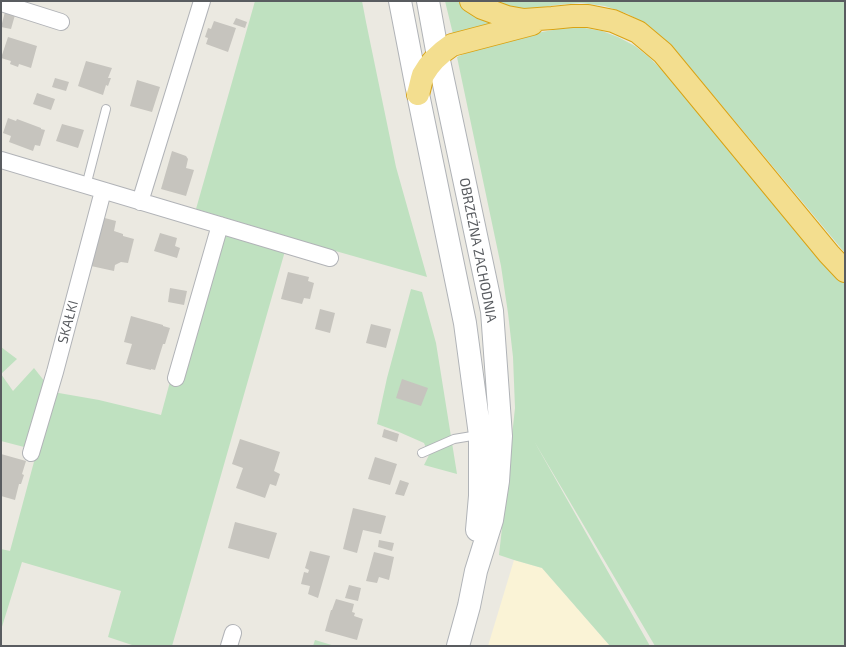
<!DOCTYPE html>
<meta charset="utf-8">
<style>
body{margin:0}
#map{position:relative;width:846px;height:647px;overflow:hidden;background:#ebe9e1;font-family:"Exo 2",sans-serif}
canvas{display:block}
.frame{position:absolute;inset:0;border:2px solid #595c60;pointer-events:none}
</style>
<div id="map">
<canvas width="846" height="647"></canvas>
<div class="frame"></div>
</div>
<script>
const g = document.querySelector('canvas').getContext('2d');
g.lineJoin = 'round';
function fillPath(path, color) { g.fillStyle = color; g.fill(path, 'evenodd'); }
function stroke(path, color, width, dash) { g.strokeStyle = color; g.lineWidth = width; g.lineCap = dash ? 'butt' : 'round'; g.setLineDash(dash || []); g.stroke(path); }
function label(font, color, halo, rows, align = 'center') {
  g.font = font + ' "Exo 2",sans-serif'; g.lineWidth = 3; g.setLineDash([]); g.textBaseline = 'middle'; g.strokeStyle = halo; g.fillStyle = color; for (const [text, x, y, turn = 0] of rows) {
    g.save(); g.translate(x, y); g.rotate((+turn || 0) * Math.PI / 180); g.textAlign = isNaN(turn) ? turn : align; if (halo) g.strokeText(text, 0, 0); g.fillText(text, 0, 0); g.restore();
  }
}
const commercial = new Path2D(`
 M 514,560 L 542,568 L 610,646 L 488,646 Z`);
const green = new Path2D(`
 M 255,1 L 362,1 L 366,22 L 396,167 L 427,277 L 332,250 L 196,209 Z
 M 445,1 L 457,1 L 471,10 L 504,24 L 453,34 Z
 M 493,1 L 845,1 L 845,253 L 673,47 L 650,27 L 628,14 L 605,6 L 581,3 L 556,5 L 531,9 L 505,6 Z
 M 579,27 L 602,31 L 618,37 L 635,46 L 649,57 L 681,89 L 821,256 L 845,283 L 845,646 L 655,646 L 534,441 L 650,646 L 610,646 L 542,568 L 514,560 L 499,555 L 515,408 L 513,357 L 508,313 L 501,266 L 457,57 L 473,50 L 537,33 L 558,29 Z
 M 211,230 L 285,251 L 183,608 L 172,646 L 135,646 L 108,637 L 121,591 L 22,562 L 1,630 L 1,549 L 10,551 L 35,458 L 28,448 L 1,441 L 1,347 L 17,359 L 1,374 L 13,391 L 34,368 L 53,392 L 99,400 L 161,415 Z
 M 411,289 L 422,292 L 436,343 L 457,474 L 424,465 L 429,455 L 424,443 L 399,432 L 377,424 L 387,378 Z
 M 315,640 L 335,646 L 313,646 Z`);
const building = new Path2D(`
 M 5,12 L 15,15 L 11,29 L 1,27 Z
 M 236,18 L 247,22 L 245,28 L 233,24 Z
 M 214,21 L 236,28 L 228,52 L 206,44 L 208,38 L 205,37 L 208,28 L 211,29 Z
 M 8,37 L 37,46 L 31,68 L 19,64 L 18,67 L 10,64 L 11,61 L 1,58 Z
 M 86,61 L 112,68 L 108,78 L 111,78 L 108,86 L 106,85 L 103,95 L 78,86 Z
 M 55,78 L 69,82 L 66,91 L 52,87 Z
 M 137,80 L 160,87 L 152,112 L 130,106 Z
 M 37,93 L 55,99 L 51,110 L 33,104 Z
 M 8,118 L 16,121 L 17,119 L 41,128 L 41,129 L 45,130 L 40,146 L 35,145 L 33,151 L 9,142 L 11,136 L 3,133 Z
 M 62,124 L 84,130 L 78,148 L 56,141 Z
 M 172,151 L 186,156 L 188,159 L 186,168 L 194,170 L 186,196 L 161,189 Z
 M 101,217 L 116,221 L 114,231 L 123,234 L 123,236 L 134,239 L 128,263 L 121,262 L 115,265 L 114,271 L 91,266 Z
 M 160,233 L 177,238 L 175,246 L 180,248 L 177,258 L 154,251 Z
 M 288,272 L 309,277 L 308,281 L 314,283 L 310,299 L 304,298 L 302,304 L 281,299 Z
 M 170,288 L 187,291 L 184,305 L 168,302 Z
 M 320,309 L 335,313 L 330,333 L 315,329 Z
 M 131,316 L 163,325 L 163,326 L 170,328 L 165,344 L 163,344 L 155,370 L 151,369 L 151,370 L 126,364 L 132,344 L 124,342 Z
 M 371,324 L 391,329 L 386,348 L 366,343 Z
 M 402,379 L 428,388 L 421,406 L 396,398 Z
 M 384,429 L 399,434 L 397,442 L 382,437 Z
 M 240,439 L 280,452 L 274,471 L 280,474 L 276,486 L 270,484 L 265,498 L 236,488 L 243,468 L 232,464 Z
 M 1,454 L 26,461 L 22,474 L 24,475 L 21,484 L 19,484 L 15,500 L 1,496 Z
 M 375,457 L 397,464 L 390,485 L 368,479 Z
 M 400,480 L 409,483 L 404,496 L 395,494 Z
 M 353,508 L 386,516 L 381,534 L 363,530 L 357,553 L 343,549 Z
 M 235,522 L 277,533 L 269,559 L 228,548 Z
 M 379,540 L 394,543 L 392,551 L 378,547 Z
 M 310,551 L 330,556 L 318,598 L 308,594 L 310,586 L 301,584 L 304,572 L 308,573 L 309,570 L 305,568 Z
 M 374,552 L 394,557 L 389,580 L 379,577 L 377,583 L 366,581 Z
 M 349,585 L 361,588 L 358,601 L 345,598 Z
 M 336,599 L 354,604 L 352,612 L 355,613 L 354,616 L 363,619 L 357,640 L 325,631 L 331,610 L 332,610 Z`);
const lane = new Path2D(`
 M 86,186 L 106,109
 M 422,453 L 454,439 L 478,435`);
const street = new Path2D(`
 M 1,3 L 61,22
 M 1,160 L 330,258
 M 140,202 L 202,1
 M 176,378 L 220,225
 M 31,453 L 55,372 L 103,191
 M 229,646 L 233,633`);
const secondary = new Path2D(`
 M 400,1 L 418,94 L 465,323 L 480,435 L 480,496 L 477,530
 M 428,1 L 438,56 L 492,311 L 501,436 L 498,481 L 492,520 L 476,571 L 469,606 L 458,646`);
const highway = new Path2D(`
 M 471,1 L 482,8 L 507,17 L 524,20 L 552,18 L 572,16 L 588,16 L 613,21 L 638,32 L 663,53 L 829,254 L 845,271
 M 418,94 C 420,88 421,81 423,75 C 430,62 440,53 452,45 L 532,24`);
const streetNames = [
 ["OBRZEŻNA ZACHODNIA",478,250,79],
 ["SKAŁKI",68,322,-75]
];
fillPath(commercial, '#faf3d6');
fillPath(green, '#bfe1c0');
fillPath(building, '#c6c4be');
stroke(lane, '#b1b3b7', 10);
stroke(street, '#b1b3b7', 18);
stroke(secondary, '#b0b3b7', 24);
stroke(highway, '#d9a313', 24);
stroke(lane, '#fff', 8);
stroke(street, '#fff', 16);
stroke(secondary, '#fff', 22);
stroke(highway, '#f3de8f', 22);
label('14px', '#595c60', '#fff', streetNames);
</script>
